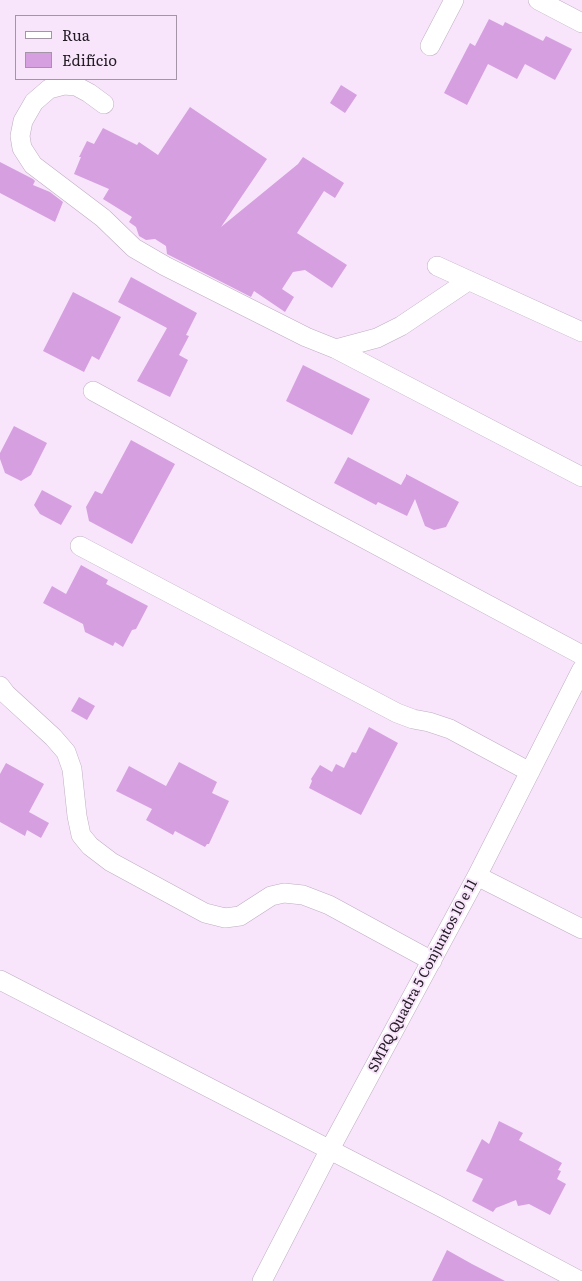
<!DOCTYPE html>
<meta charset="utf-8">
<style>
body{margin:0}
#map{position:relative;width:582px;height:1281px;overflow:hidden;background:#f8e5fb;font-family:Literata,serif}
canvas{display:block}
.legend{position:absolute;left:15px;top:15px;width:162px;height:65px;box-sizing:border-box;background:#f8e5fb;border:1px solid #a395a5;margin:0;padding:6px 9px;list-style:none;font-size:15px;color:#231c24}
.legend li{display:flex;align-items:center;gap:10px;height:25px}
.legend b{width:25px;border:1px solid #a395a5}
</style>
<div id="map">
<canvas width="582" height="1281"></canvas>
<ul class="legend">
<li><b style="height:6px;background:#fff"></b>Rua</li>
<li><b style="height:14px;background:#d69fe0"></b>Edifício</li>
</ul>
</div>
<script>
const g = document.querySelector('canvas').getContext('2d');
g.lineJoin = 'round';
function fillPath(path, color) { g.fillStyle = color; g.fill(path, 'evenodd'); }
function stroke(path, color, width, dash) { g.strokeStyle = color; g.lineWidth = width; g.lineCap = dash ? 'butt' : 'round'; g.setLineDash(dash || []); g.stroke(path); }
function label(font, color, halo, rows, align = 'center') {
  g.font = font + ' Literata,serif'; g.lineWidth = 4; g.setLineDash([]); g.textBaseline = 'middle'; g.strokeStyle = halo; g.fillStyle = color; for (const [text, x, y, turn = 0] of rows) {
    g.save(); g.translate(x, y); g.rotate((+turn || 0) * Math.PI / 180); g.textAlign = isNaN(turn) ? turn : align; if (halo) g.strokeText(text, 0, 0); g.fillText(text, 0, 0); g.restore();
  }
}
const building = new Path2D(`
 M 489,19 L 503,26 L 505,22 L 543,41 L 546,36 L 572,49 L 555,80 L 525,64 L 517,79 L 488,64 L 467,105 L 444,93 L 470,43 L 475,46 Z
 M 341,85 L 357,95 L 345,113 L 330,103 Z
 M 190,107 L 267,159 L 221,227 L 298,164 L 303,157 L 344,183 L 335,198 L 324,191 L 297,233 L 347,265 L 332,288 L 305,270 L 293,272 L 282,289 L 294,297 L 285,312 L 254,291 L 251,297 L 167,254 L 166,246 L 155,239 L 146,240 L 139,236 L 136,227 L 129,222 L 132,217 L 103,199 L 109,189 L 74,174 L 81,157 L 79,157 L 87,141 L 94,144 L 103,128 L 137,145 L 139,142 L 158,155 Z
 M 0,162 L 33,179 L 35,181 L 33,185 L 50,192 L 63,202 L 55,222 L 0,193 Z
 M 131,277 L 197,313 L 186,335 L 189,336 L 179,355 L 188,360 L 170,397 L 137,381 L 167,328 L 118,302 Z
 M 73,292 L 121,317 L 99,360 L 92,356 L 84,372 L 43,351 Z
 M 303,365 L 370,399 L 352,435 L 286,401 Z
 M 14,426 L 47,443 L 31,475 L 21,481 L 5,473 L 0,459 L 0,453 Z
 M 131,440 L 175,464 L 132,544 L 89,521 L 86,507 L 95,491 L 102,494 Z
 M 348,457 L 401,485 L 406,476 L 406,474 L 459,502 L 446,527 L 434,530 L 425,526 L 415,499 L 407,516 L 378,502 L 376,505 L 334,483 Z
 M 42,490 L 72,506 L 61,525 L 40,514 L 34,505 Z
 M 81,565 L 108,580 L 106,584 L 148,606 L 136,629 L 132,630 L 123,647 L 115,642 L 113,646 L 85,632 L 83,624 L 43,603 L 52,586 L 66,594 Z
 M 79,697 L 95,706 L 87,720 L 71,711 Z
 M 369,727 L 398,743 L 361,815 L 309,788 L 312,781 L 311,779 L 320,765 L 332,772 L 336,764 L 344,768 L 352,752 L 356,753 Z
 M 179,762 L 217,782 L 212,793 L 229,801 L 209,844 L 207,844 L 205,847 L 175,831 L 173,835 L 146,820 L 152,809 L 116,791 L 129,766 L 166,786 Z
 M 6,763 L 44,784 L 29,812 L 49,823 L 41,838 L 27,830 L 25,836 L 0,822 L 0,774 Z
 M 499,1121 L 523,1133 L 519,1140 L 562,1163 L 558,1170 L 561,1171 L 557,1179 L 566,1184 L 550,1215 L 529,1204 L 518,1206 L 516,1200 L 496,1208 L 493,1212 L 472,1201 L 483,1179 L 466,1171 L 482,1139 L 489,1144 Z
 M 447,1250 L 472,1264 L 505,1281 L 432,1281 Z`);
const minor = new Path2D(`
 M 538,0 L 582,23
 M 430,46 L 454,0
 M 104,104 L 89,93 L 76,86 L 64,85 L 49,89 L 34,102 L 23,121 L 20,136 L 22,148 L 33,165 L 103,218 L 134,248 L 165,266 L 306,337 L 336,349 L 377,338 L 401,326 L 468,281
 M 437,266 L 582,332
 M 336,349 L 582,477
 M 93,391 L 307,508 L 582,655
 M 80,546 L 397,713 L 413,719 L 429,722 L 450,729 L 530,772
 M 0,686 L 6,694 L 53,737 L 66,752 L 72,769 L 77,816 L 81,835 L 90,846 L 111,862 L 205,913 L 225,918 L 240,916 L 271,896 L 284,893 L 303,895 L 329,905 L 432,961
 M 477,876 L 582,929
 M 0,980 L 437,1205 L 580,1281
 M 262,1281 L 329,1151 L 477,876 L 582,669`);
const streetNames = [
 ["SMPQ Quadra 5 Conjuntos 10 e 11",423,976,-62]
];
fillPath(building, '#d69fe0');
stroke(minor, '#bfacc2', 20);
stroke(minor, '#fff', 19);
label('14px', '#231c24', '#f8e5fb', streetNames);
</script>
